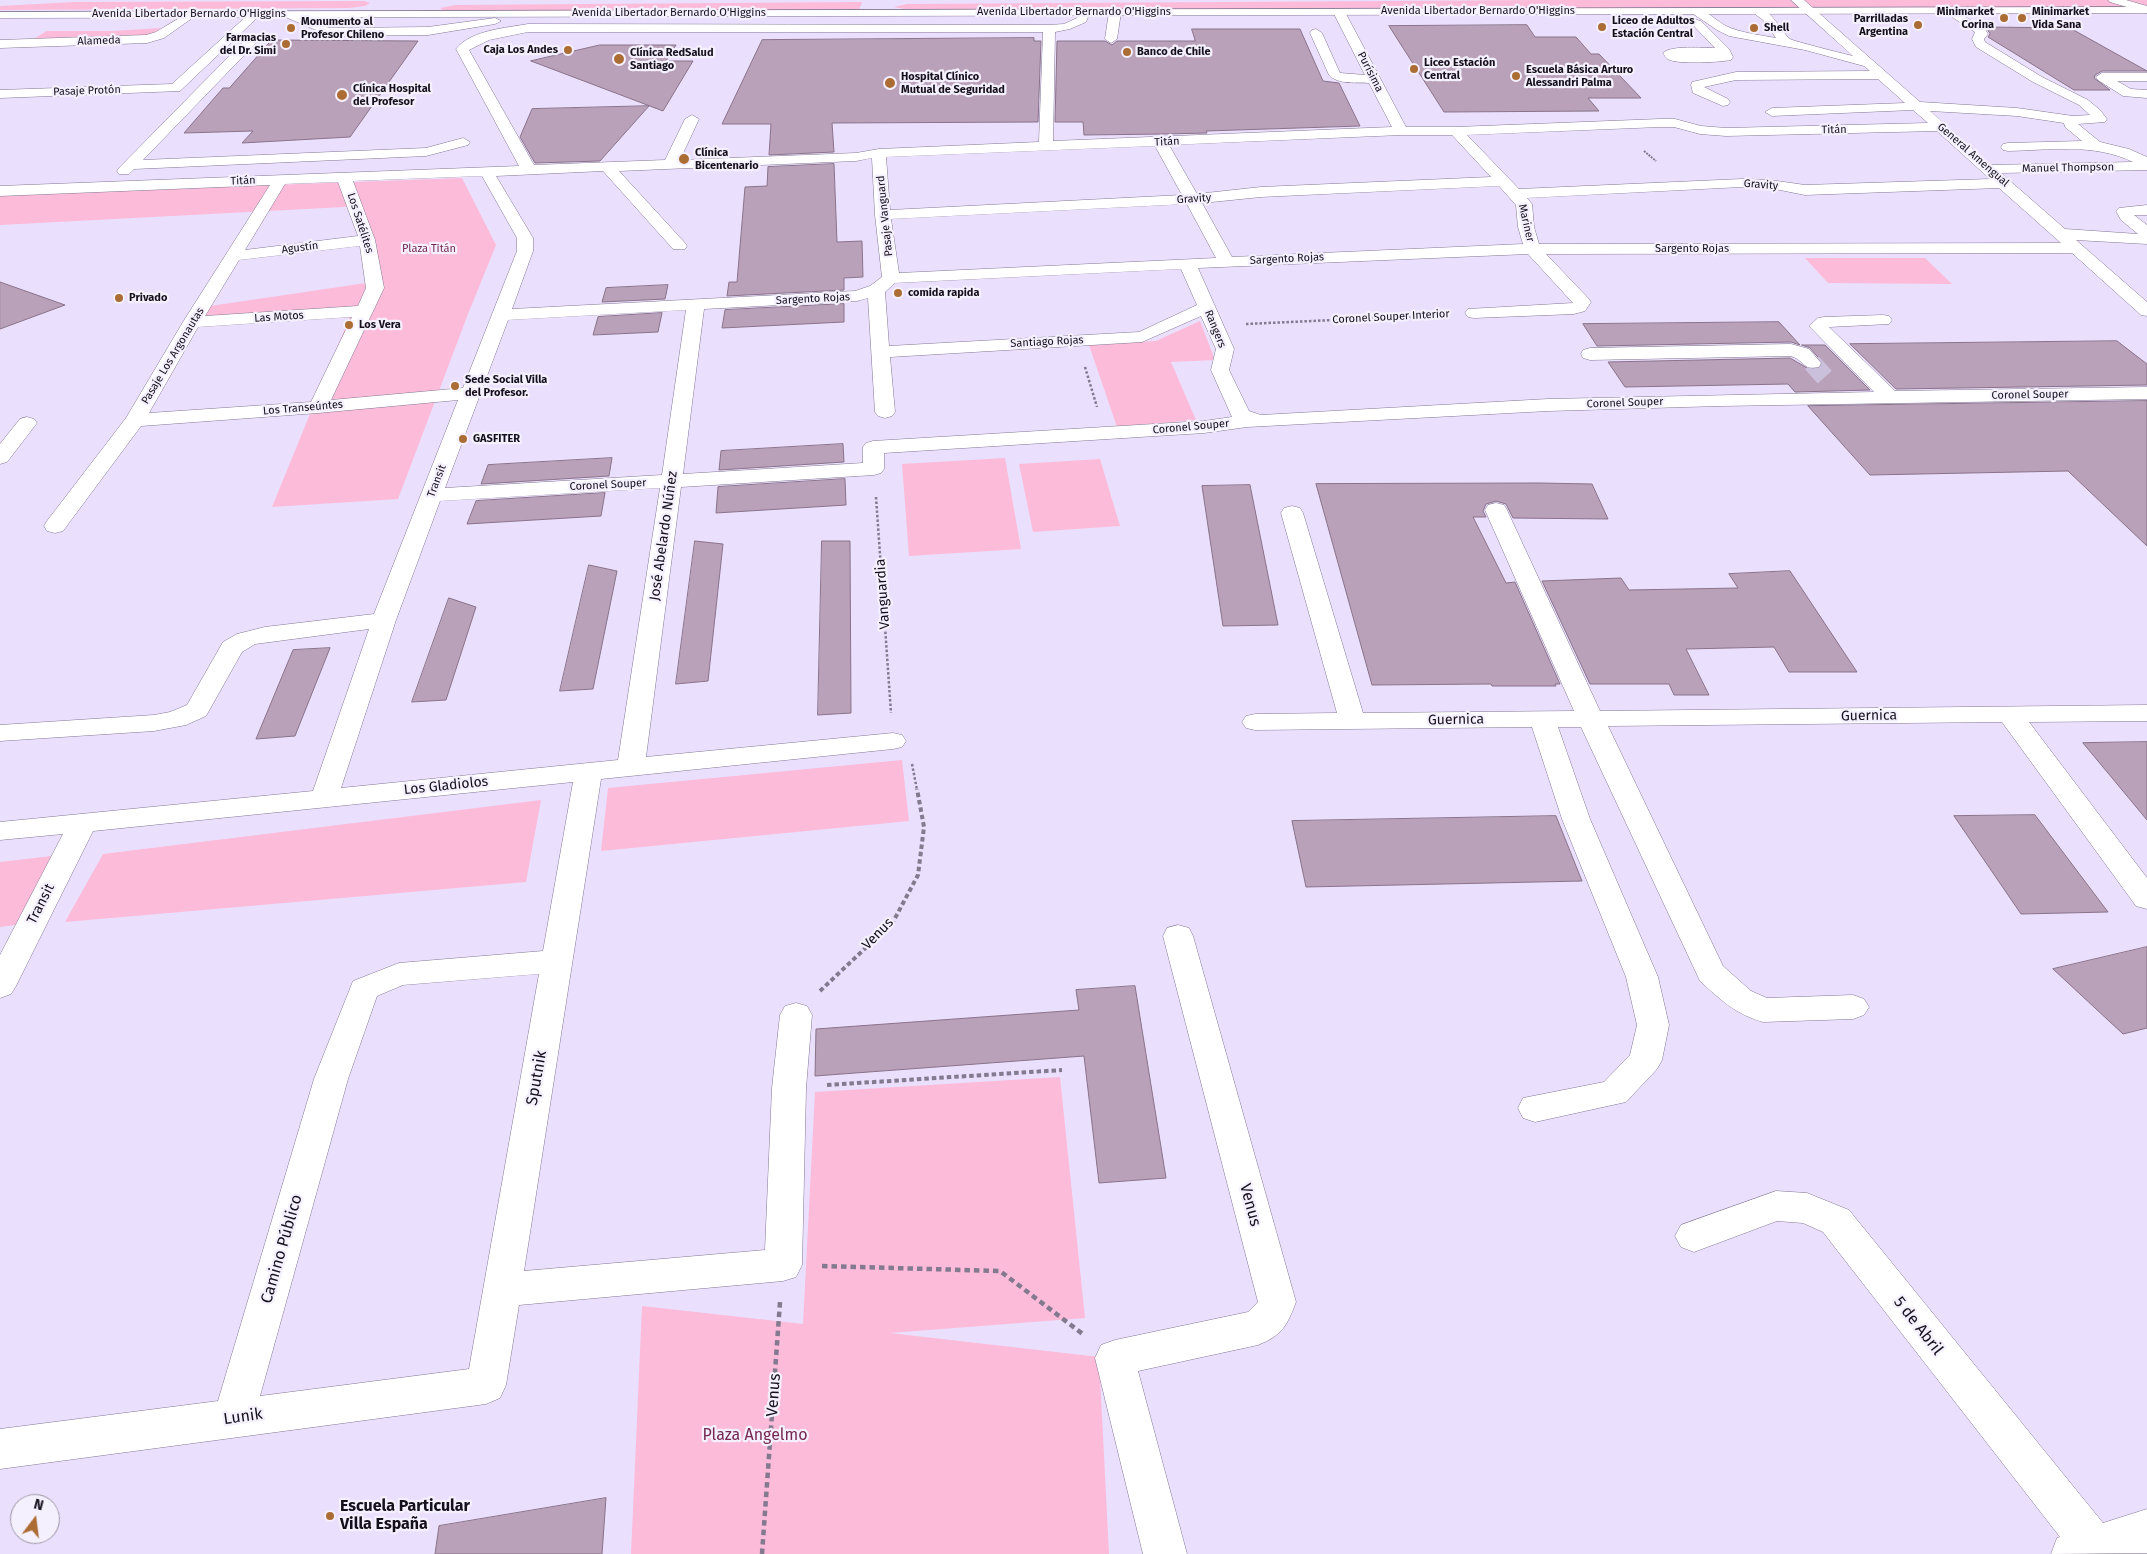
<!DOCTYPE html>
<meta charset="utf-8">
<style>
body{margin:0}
#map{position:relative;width:2147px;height:1554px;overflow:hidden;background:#ebdffe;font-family:"Fira Sans",sans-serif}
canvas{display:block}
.north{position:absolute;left:10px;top:1494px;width:50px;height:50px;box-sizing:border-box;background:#f5f0fd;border:1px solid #9b96a3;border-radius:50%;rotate:15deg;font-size:14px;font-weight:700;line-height:20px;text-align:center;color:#15101b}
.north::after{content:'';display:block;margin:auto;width:18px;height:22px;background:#ac6d34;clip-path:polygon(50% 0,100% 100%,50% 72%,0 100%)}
</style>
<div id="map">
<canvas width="2147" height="1554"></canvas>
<div class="north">N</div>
</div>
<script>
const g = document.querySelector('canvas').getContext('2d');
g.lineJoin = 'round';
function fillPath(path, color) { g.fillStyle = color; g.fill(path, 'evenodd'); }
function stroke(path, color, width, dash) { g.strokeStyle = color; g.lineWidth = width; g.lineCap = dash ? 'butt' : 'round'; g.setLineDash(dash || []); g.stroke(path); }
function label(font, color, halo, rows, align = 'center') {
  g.font = font + ' "Fira Sans",sans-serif'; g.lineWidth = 4.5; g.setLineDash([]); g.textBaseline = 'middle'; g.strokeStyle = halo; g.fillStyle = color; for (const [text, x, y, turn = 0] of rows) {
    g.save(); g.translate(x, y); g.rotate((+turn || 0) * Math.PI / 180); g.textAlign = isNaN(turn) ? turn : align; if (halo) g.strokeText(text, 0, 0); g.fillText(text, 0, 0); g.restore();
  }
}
const green = new Path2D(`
 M 1548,0 L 2147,0 L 2147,8 L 910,10 L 894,7 L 907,4 Z
 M 364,1 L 370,3 L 365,6 L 349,8 L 0,10 L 0,6 L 76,2 Z
 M 862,2 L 859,10 L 853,11 L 444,11 L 440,8 L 456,5 Z
 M 161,28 L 149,36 L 30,41 L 47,31 L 113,31 Z
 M 462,178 L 496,245 L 468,314 L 398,499 L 272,507 L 350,316 L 198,327 L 210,306 L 366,283 L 370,265 L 363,206 L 0,225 L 0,195 Z
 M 1805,258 L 1925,258 L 1952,284 L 1828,283 Z
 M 1200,321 L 1215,360 L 1171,362 L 1196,420 L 1117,427 L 1089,345 L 1156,341 Z
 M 1005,458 L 1021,549 L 909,556 L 902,464 Z
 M 1100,459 L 1120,526 L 1033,532 L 1019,464 Z
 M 902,760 L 909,821 L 601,851 L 608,788 Z
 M 541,800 L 526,882 L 65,922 L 103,854 Z
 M 60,855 L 23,924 L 0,927 L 0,862 Z
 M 1060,1077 L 1085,1318 L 890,1333 L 1099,1357 L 1109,1554 L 631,1554 L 642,1306 L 803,1324 L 815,1092 Z`);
const building = new Path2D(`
 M 1527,25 L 1535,37 L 1576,37 L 1591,54 L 1599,54 L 1641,98 L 1588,98 L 1599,111 L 1444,112 L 1389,26 Z
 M 1986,27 L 2070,28 L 2147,71 L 2102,71 L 2095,75 L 2094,78 L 2110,90 L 2074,90 L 1988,37 L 1990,34 Z
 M 1192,29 L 1300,29 L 1323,81 L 1339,83 L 1360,126 L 1206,131 L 1207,133 L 1165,134 L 1084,135 L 1083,122 L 1055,122 L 1057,41 L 1105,41 L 1112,45 L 1117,41 L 1195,41 Z
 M 1034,38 L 1034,41 L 1041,41 L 1038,122 L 832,123 L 834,152 L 769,155 L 771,124 L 722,124 L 762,40 Z
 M 272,40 L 418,41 L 350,137 L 242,143 L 253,131 L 184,133 L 223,88 L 229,88 Z
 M 600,45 L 676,45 L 666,61 L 693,61 L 663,111 L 531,61 Z
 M 649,106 L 600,161 L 535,163 L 520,137 L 532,109 Z
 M 834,164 L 837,242 L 862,241 L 863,277 L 844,278 L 844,290 L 727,296 L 729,282 L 737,282 L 745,187 L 767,186 L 768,167 Z
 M 0,282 L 65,305 L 0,329 Z
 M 668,285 L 665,299 L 602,302 L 606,288 Z
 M 844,304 L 844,322 L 722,328 L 725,310 Z
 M 662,313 L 658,332 L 593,335 L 598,317 Z
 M 1779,322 L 1800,345 L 1791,342 L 1597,346 L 1583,324 Z
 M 2117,341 L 2147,364 L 2147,385 L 1896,389 L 1850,344 Z
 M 1802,345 L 1825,345 L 1870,390 L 1795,392 L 1788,384 L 1625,387 L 1608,362 L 1790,358 L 1809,369 L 1821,368 L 1822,362 L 1810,348 Z
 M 2147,401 L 2147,546 L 2068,471 L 1870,475 L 1808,406 Z
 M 843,444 L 844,462 L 719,470 L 721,451 Z
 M 612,458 L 609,476 L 481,484 L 488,465 Z
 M 845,479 L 846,505 L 716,513 L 718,487 Z
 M 1540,483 L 1592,484 L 1608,519 L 1513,518 L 1506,504 L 1496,501 L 1486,504 L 1483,511 L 1486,517 L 1473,517 L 1506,583 L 1515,582 L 1560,684 L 1555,684 L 1556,686 L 1492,686 L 1491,684 L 1372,685 L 1316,484 Z
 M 1250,485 L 1278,625 L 1223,626 L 1202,486 Z
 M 605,493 L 601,516 L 467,524 L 476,501 Z
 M 695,541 L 723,544 L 708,681 L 676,684 Z
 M 822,541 L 850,541 L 851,713 L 818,715 Z
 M 589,565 L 617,571 L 593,689 L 560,691 Z
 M 1790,571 L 1857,672 L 1789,672 L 1774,647 L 1686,649 L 1709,695 L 1674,695 L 1669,684 L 1590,684 L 1542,581 L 1621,578 L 1629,590 L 1738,588 L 1729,574 Z
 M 449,598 L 476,607 L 446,700 L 412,702 Z
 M 330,648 L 295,736 L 256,739 L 293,650 Z
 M 2147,742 L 2147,820 L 2083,743 Z
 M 2035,815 L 2108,912 L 2021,914 L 1954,816 Z
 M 1556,816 L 1582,881 L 1306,887 L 1292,821 Z
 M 2147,947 L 2147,1028 L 2123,1034 L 2053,969 Z
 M 1135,986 L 1166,1178 L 1099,1183 L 1084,1056 L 815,1076 L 816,1029 L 1079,1010 L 1076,990 Z
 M 606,1498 L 602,1554 L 435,1554 L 439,1526 Z`);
const minorTunnel = new Path2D(`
 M 1812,363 L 1831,384`);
const pathFar3 = new Path2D(`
 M 1644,151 L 1656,161`);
const pathFar2 = new Path2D(`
 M 1246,324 L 1444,315
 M 1085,367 L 1097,407
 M 876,497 L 891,713
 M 912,764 L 917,790`);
const pathFar1 = new Path2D(`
 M 820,991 L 893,922 L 918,875 L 924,827 L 917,789
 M 827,1085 L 1062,1070`);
const path = new Path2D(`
 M 822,1266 L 1000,1271 L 1084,1335
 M 762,1554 L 780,1302`);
const minor = new Path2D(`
 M 1791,0 L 1804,0 L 1920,102 L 2017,108 L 2073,116 L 2090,115 L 2079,105 L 2033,82 L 1976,47 L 1972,39 L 1975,32 L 1946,13 L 1944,11 L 1946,9 L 1950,8 L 1984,28 L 1988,34 L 1984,39 L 1985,42 L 2042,77 L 2088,100 L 2100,110 L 2107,119 L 2105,122 L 2078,124 L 2100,142 L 2129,149 L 2147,157 L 2147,170 L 2001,173 L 2065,229 L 2138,234 L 2121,220 L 2116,211 L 2119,208 L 2147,205 L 2147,215 L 2134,215 L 2147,225 L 2147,244 L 2076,240 L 2147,302 L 2147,316 L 2141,315 L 2072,253 L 1546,254 L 1588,298 L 1591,302 L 1585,311 L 1574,314 L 1474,318 L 1468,317 L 1465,313 L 1468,309 L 1573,303 L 1528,254 L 1198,268 L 1234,349 L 1229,370 L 1249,411 L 1261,415 L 1548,399 L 1874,392 L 1809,326 L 1818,318 L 1824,317 L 1883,315 L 1889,316 L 1892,320 L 1889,324 L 1829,327 L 1895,391 L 2147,387 L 2147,399 L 1720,406 L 1548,411 L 1247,427 L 1204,433 L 884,453 L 884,469 L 881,473 L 874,475 L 681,487 L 646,757 L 893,733 L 902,735 L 906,741 L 902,747 L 893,749 L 601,779 L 524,1271 L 765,1250 L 772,1088 L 780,1015 L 785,1006 L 796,1003 L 807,1006 L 812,1015 L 806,1088 L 802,1265 L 796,1277 L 783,1281 L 519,1305 L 506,1385 L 500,1398 L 486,1404 L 0,1469 L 0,1429 L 218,1401 L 314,1079 L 353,981 L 399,963 L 543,951 L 573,782 L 93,831 L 16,986 L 11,994 L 0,998 L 0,955 L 63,834 L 0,840 L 0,822 L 313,791 L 369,629 L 255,644 L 242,652 L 206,716 L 186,725 L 154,731 L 0,741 L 0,725 L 154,715 L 170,712 L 187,705 L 223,642 L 237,634 L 265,627 L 374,614 L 458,400 L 318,413 L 141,426 L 63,531 L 55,533 L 47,531 L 44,526 L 47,521 L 126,418 L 183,322 L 270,185 L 0,196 L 0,186 L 519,166 L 456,49 C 471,30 506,28 528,24 L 1049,25 L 1064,24 L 1077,18 L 1080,10 L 1084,9 L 1090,12 L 1086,22 L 1070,29 L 1055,32 L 1053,141 L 1392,127 L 1369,83 C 1357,82 1338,85 1329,75 L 1310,33 L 1312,30 L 1316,29 L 1322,33 L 1340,73 L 1365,75 L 1333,12 L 1339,9 L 1345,12 L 1406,127 L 1456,127 L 1660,119 L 1675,119 L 1701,126 L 1726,128 L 1928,123 L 1913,110 L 1772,116 L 1765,112 L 1772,108 L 1905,103 L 1878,79 L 1736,80 L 1704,87 L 1728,99 L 1730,102 L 1728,105 L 1723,106 L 1693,93 L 1691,85 L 1692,82 L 1736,72 L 1870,71 L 1864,66 L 1805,50 L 1729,36 L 1717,30 L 1689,11 L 1691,9 C 1703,6 1716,21 1726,26 C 1741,33 1760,35 1776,38 L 1763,20 L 1751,11 L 1753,9 C 1770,4 1779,30 1790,39 C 1793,41 1844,54 1853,56 ZM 528,32 L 1043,32 L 1039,142 L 879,149 L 856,153 L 680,160 L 699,119 L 692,115 L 685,119 L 665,160 L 534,165 L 469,50 L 489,40 ZM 1930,111 L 2017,116 L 2064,123 L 2065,127 L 2082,141 L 2008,143 L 2003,144 L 2001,147 L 2003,150 L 2008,151 C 2050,150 2094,143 2133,162 L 1991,165 ZM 1660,127 L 1674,127 L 1700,134 L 1726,136 L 1937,131 L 1990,179 L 1805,185 L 1770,180 L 1742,179 L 1519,189 L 1467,135 ZM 1401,135 L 1452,135 L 1491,177 L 1261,187 L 1197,194 L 1169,145 ZM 1155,146 L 1182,195 L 890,210 L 886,157 ZM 872,158 L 875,215 L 882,277 L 870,286 L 855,291 L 512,309 L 533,251 L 533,238 L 496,176 L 603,171 L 673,249 L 685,249 L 687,246 L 685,243 L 619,171 L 856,161 ZM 482,176 L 517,238 L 517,251 L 463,388 L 331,400 L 384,288 L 375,240 L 353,181 ZM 338,182 L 358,236 L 245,250 L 285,184 ZM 1499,186 L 1516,205 L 1518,227 L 1523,244 L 1232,257 L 1202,203 L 1261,197 ZM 1742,187 L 1770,188 L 1805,195 L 1999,188 L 2061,243 L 1539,244 L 1534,227 L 1532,204 L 1527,198 ZM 1187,204 L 1216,258 L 899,273 L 891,219 ZM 360,246 L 366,288 L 358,306 L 205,316 L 239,260 ZM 1181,269 L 1197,305 L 1139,332 L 889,346 L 885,292 L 895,283 ZM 868,298 L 875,412 L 878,416 L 885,418 L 892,416 L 895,412 L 890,357 L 1142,342 L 1201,316 L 1216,349 L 1211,370 L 1232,417 L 1204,421 L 873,441 L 866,443 L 863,447 L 863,463 L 683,474 L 704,309 L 857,301 ZM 686,310 L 662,475 L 445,488 L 508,320 ZM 352,317 L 311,402 L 149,413 L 198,327 ZM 660,488 L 618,760 L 341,788 L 396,620 L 440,501 ZM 539,974 L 469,1369 L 260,1396 L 348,1079 L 377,996 L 403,985 Z
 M 2108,0 L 2126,0 L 2147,6 L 2147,13 L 2110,2 Z
 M 1115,9 L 1121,12 L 1117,39 L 1111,43 L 1105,39 L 1109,12 Z
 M 191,11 L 197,14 L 195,16 L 164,38 L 147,43 L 0,48 L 0,40 L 146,35 L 156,32 Z
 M 255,11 L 261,14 L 259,16 L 180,91 L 0,98 L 0,90 L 172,84 L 251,12 Z
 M 287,11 L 329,28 L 338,28 L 428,27 L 495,18 L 501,21 L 495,24 L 428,35 L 338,36 L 323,33 L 283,16 L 281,14 Z
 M 1697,20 L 1701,21 L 1729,49 L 1733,57 L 1731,60 C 1721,62 1677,65 1668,59 C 1666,58 1664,55 1663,53 C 1671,45 1703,48 1715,48 L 1691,23 Z
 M 251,37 L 257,41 L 255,44 L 143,160 L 426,148 L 463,138 L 470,142 L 468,145 L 426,156 L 134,169 L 129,174 L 119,174 L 117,171 L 119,168 L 247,38 Z
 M 2102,73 L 2147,73 L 2147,81 L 2117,81 L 2131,89 L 2147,90 L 2147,98 L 2123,96 L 2098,80 L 2096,77 Z
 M 1791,344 L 1809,349 L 1821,363 L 1819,367 C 1802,371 1804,359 1790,356 L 1590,360 L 1583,358 L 1581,354 L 1583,350 L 1590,348 Z
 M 27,417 L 34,419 L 37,423 L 7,462 L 0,464 L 0,444 L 20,419 Z
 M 1496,503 L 1504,505 L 1507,510 L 1600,711 L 2147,705 L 2147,721 L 2029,722 L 2147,878 L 2147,909 L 2136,906 L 2002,722 L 1608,726 L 1723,966 L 1751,991 L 1767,998 L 1853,995 L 1864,999 L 1869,1007 L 1864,1015 L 1853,1019 L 1763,1022 C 1735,1014 1721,1000 1700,981 L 1581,727 L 1558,727 L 1590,819 L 1658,977 L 1669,1025 L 1662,1060 L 1657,1069 L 1626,1102 L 1535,1122 L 1523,1118 L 1518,1108 L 1523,1098 L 1604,1082 L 1630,1055 L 1637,1025 L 1626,977 L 1562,819 L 1532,727 L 1255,730 L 1246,728 L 1242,722 L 1246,716 L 1255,714 L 1337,713 L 1281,513 L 1284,508 L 1292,506 L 1300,508 L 1303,513 L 1363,713 L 1574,711 L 1485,510 L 1488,505 Z
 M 1178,925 L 1189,928 L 1193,936 L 1296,1302 C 1287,1325 1283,1335 1258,1345 L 1138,1371 L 1187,1554 L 1143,1554 L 1095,1358 L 1101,1345 L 1115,1340 L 1248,1312 L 1258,1302 L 1163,936 L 1167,928 Z
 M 1776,1191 L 1807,1193 L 1849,1210 L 2103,1523 L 2147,1509 L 2147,1553 L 2051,1554 L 2057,1538 L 2060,1537 L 1823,1232 L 1803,1223 L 1777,1221 L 1694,1252 L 1681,1247 L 1675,1236 L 1681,1225 Z`);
const major = new Path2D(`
 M 2147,7 L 2147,13 L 0,18 L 0,12 Z`);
const markers = [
 [2004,18,5,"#ac6d34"],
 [2022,18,5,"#ac6d34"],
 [1918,25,5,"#ac6d34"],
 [1602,27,5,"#ac6d34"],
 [291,28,5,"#ac6d34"],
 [1754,28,5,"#ac6d34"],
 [286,44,5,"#ac6d34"],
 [568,50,5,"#ac6d34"],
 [1127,52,5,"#ac6d34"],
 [619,59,6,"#ac6d34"],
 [1414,69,5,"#ac6d34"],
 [1516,76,5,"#ac6d34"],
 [890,83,6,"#ac6d34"],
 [342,95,6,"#ac6d34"],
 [684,159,6,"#ac6d34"],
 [898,293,5,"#ac6d34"],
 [119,298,5,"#ac6d34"],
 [349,325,5,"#ac6d34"],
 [455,386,5,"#ac6d34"],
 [463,439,5,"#ac6d34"],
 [330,1516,5,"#ac6d34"]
];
const farStreetnames = [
 ["Avenida Libertador Bernardo O'Higgins",1478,11],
 ["Avenida Libertador Bernardo O'Higgins",1074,12],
 ["Avenida Libertador Bernardo O'Higgins",669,13],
 ["Avenida Libertador Bernardo O'Higgins",189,14],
 ["Alameda",99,41,-2],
 ["Purísima",1370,72,63],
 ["Pasaje Protón",87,91,-2],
 ["Titán",1834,130,-1],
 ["Titán",1167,142,-3],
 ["General Amengual",1973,155,41],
 ["Manuel Thompson",2068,168,-1],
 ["Titán",243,181,-2],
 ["Gravity",1761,185,4],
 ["Gravity",1194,199,-4],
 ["Pasaje Vanguard",885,216,-96],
 ["Los Satélites",360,223,72],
 ["Mariner",1526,223,77],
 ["Agustín",300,248,-7],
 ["Sargento Rojas",1692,249],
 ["Sargento Rojas",1287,259,-3],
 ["Sargento Rojas",813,299,-3],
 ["Las Motos",279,317,-4],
 ["Coronel Souper Interior",1391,317,-3],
 ["Rangers",1215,329,68],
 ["Santiago Rojas",1047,342,-3],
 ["Pasaje Los Argonautas",173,356,-59],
 ["Coronel Souper",2030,395,-1],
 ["Coronel Souper",1625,403,-2],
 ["Los Transeúntes",303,408,-5],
 ["Coronel Souper",1191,427,-5],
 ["Transit",437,481,-69],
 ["Coronel Souper",608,485,-3]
];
const farPoinames = [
 ["Minimarket",1994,12,"right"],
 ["Corina",1994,25,"right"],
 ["Minimarket",2032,12],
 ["Vida Sana",2032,25],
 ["Parrilladas",1908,19,"right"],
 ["Argentina",1908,32,"right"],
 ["Liceo de Adultos",1612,21],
 ["Estación Central",1612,34],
 ["Monumento al",301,22],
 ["Profesor Chileno",301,35],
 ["Shell",1764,28],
 ["Farmacias",276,38,"right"],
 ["del Dr. Simi",276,51,"right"],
 ["Caja Los Andes",558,50,"right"],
 ["Banco de Chile",1137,52],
 ["Clínica RedSalud",630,53],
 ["Santiago",630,66],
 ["Liceo Estación",1424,63],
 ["Central",1424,76],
 ["Escuela Básica Arturo",1526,70],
 ["Alessandri Palma",1526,83],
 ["Hospital Clínico",901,77],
 ["Mutual de Seguridad",901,90],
 ["Clínica Hospital",353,89],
 ["del Profesor",353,102],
 ["Clínica",695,153],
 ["Bicentenario",695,166],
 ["comida rapida",908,293],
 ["Privado",129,298],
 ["Los Vera",359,325],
 ["Sede Social Villa",465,380],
 ["del Profesor.",465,393],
 ["GASFITER",473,439]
];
const farParknames = [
 ["Plaza Titán",429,249]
];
const streetNames = [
 ["José Abelardo Núñez",664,536,-82],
 ["Vanguardia",883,594,-94],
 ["Guernica",1869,716,-1],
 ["Guernica",1456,720,-1],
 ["Los Gladiolos",446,786,-6],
 ["Transit",41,904,-63],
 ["Venus",878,934,-46]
];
const nearStreetnames = [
 ["Sputnik",537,1078,-80],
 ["Venus",1250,1205,75],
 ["Camino Público",282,1249,-74],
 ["5 de Abril",1918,1326,52],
 ["Venus",774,1395,-86],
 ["Lunik",243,1417,-8]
];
const nearParknames = [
 ["Plaza Angelmo",755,1436]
];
const nearPoinames = [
 ["Escuela Particular",340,1507],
 ["Villa España",340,1525]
];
fillPath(green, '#fcbbd9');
fillPath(building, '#b9a1b9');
stroke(building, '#897389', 1);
stroke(minorTunnel, '#cbc0dc', 19, [19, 10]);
stroke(minor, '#827893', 1);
stroke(major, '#827893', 1);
stroke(pathFar3, '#837a8f', 2, [2, 1]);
stroke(pathFar2, '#837a8f', 2.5, [2.5, 2]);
stroke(pathFar1, '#837a8f', 4, [4.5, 3]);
stroke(path, '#837a8f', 4.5, [5.5, 4]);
fillPath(minor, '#fff');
fillPath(major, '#fff');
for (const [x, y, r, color] of markers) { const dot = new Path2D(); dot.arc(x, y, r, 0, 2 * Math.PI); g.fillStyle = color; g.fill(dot); stroke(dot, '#f5f0fd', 2); }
label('11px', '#15101b', '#f5f0fd', farStreetnames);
label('bold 11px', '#15101b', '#f5f0fd', farPoinames, 'left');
label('11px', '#762853', '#f5f0fd', farParknames);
label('14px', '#15101b', '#f5f0fd', streetNames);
label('16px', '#15101b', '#f5f0fd', nearStreetnames);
label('16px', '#762853', '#f5f0fd', nearParknames);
label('bold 16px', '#15101b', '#f5f0fd', nearPoinames, 'left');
</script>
